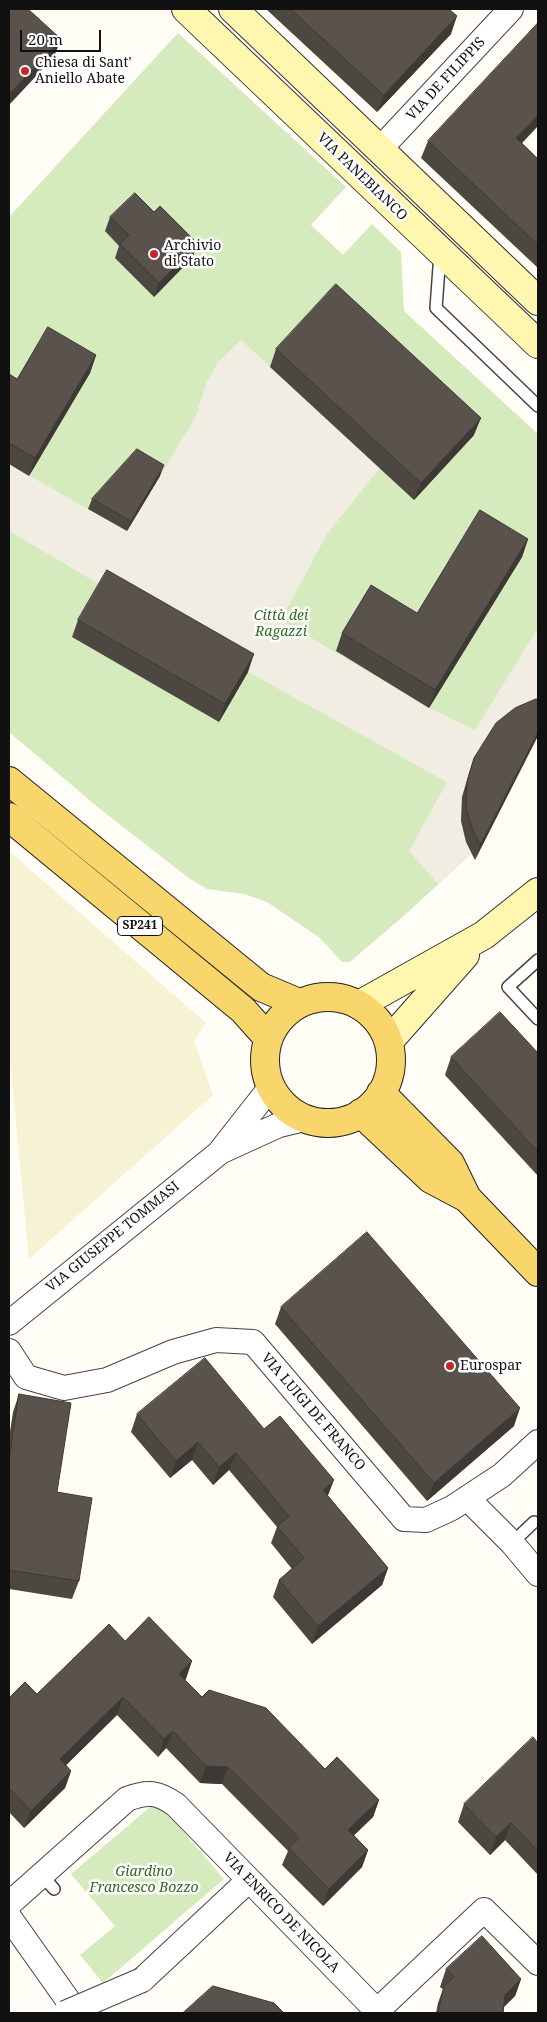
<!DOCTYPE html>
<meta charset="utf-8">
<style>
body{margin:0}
#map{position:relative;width:547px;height:2022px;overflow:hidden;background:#fffdf5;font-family:"Noto Serif",serif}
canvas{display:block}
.frame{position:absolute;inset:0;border:10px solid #111;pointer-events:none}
.scale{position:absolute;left:20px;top:30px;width:81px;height:22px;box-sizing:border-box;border:2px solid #111;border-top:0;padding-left:6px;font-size:15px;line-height:18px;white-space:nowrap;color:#111;-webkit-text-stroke:4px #fff;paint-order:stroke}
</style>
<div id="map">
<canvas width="547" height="2022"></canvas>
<div class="frame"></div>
<div class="scale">20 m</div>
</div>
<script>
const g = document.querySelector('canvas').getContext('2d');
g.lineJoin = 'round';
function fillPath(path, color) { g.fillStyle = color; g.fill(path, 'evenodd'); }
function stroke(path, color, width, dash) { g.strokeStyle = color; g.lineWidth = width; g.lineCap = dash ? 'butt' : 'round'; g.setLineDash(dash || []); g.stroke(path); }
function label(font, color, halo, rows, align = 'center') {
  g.font = font + ' "Noto Serif",serif'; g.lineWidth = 5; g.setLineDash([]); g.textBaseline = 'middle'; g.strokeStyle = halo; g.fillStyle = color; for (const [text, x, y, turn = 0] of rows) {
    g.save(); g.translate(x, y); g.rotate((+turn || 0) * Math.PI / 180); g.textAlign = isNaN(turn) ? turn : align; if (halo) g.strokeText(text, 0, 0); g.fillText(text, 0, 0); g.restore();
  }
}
const farmland = new Path2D(`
 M 9,851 L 206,1023 L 194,1041 L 213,1095 L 29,1259 L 9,1051 Z`);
const green = new Path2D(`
 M 178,33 L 346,187 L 311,225 L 343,255 L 372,224 L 401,252 L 404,311 L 538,434 L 538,736 L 475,860 L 471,854 L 407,913 L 350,962 L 342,962 L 320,938 L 267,902 L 244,894 L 207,889 L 190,879 L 100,809 L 9,732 L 9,217 Z
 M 157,1801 L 224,1879 L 103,1983 L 80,1955 L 115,1926 L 71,1874 Z`);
const plaza = new Path2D(`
 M 241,340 L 380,468 L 327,534 L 281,620 L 429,708 L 475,730 L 538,628 L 538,713 L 469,773 L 462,797 L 461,821 L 471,854 L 438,884 L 409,851 L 447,782 L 248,672 L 9,531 L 9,464 L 127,531 L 196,416 L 206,384 L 218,362 Z`);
const lane = new Path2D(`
 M 440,254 L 436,308 L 538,406
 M 538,960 L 508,987 L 538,1019
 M 512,1543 L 534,1522
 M 42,1875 L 54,1889`);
const street = new Path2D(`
 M 380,149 L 511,9
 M 222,1151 L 279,1125 L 304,1119
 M 9,1323 L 219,1153 L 270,1088
 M 9,1351 L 26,1377 L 64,1388 L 107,1380 L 173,1352 L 216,1340 L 253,1342 L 404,1519 L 426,1520 L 452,1508 L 502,1475 L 538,1442
 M 467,1498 L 512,1543 L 538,1574
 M 9,1904 L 127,1799 C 148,1791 158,1792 176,1805 L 377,2011 L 484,1910 L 538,1963
 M 9,1917 L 77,2013
 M 142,1980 L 249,1880`);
const secondary = new Path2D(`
 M 186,9 L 538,344
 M 233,9 L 538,301
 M 359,1005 L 484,935 L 538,892
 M 389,1041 L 465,955`);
const primary = new Path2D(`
 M 9,781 L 261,987 L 299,1003
 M 9,817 L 243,1010 L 268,1038
 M265 1060a63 63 0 1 1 126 0a63 63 0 1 1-126 0Z
 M 381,1093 L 450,1163 L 467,1198 L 538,1272
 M 361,1113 L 431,1179 L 467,1198`);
const streetBridge = new Path2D(`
 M 65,2013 L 142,1980`);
const wall = new Path2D(`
 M 266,9 L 449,9 L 451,34 L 377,112 Z
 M 428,141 L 522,143 L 538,159 L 538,268 L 421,158 Z
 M 154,212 L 198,244 L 192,258 L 154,297 L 115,258 L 119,246 L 105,231 L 110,217 Z
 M 276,349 L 474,435 L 414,500 L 270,367 Z
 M 96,355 L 90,373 L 29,476 L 9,464 L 9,374 L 17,379 Z
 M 160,476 L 127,531 L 88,509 L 92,499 Z
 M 528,539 L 522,557 L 429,708 L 336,651 L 342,633 L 417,613 Z
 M 78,620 L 248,672 L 219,722 L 72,637 Z
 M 536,699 L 475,860 L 466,842 L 461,821 L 462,797 L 469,773 L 474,758 Z
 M 538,1053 L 538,1176 L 445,1075 L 451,1057 Z
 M 281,1307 L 514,1426 L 427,1501 L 275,1324 Z
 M 19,1394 L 57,1492 L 79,1581 L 72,1599 L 9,1589 L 9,1438 L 13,1412 Z
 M 137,1414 L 264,1429 L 328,1496 L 388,1568 L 382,1585 L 312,1644 L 273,1597 L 279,1580 L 292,1569 L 271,1543 L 277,1527 L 229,1470 L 213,1485 L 192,1460 L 170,1478 L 131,1432 Z
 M 125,1641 L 186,1679 L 185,1680 L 202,1697 L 379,1800 L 373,1817 L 354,1835 L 368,1850 L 362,1867 L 323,1906 L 282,1865 L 288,1851 L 222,1784 L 200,1783 L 166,1748 L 158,1757 L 117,1715 L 66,1765 L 71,1771 L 65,1788 L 24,1828 L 9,1812 L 9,1698 L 37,1694 Z
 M 538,1743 L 538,1875 L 505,1840 L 490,1855 L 458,1822 L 464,1804 Z
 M 446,1969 L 521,1979 L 515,1996 L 504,2007 L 503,2013 L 436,2013 L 438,2003 L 443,1989 L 440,1987 Z`);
const shadedWall = new Path2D(`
 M 457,16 L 451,34 L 377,112 L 384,95 Z
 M 61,39 L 54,57 L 9,105 L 9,94 Z
 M 538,115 L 538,126 L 510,156 L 516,138 Z
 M 198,244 L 192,258 L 154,297 L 159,283 Z
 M 96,355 L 90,373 L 29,476 L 35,458 Z
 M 481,418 L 474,435 L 414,500 L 421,483 Z
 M 164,465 L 160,476 L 127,531 L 131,521 Z
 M 528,539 L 522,557 L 429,708 L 435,690 Z
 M 254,654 L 248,672 L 219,722 L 225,704 Z
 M 538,732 L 538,736 L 475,860 L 480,845 Z
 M 520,1408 L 514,1426 L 427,1501 L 434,1483 Z
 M 198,1442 L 192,1460 L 170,1478 L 176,1461 Z
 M 236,1453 L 229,1470 L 213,1485 L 219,1467 Z
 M 334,1480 L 327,1498 L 323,1490 Z
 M 388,1568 L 382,1585 L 312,1644 L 318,1626 Z
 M 192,1661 L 186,1679 L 173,1692 L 179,1674 Z
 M 123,1697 L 117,1715 L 54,1777 L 60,1759 Z
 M 173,1731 L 166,1748 L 158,1757 L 164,1739 Z
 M 206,1766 L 228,1767 L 222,1784 L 200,1783 Z
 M 71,1771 L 65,1788 L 24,1828 L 31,1811 Z
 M 379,1800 L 373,1817 L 342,1847 L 348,1830 Z
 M 511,1823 L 505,1840 L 490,1855 L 496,1837 Z
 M 368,1850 L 362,1867 L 323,1906 L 329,1889 Z
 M 521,1979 L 515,1996 L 498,2012 L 505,1995 Z`);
const building = new Path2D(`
 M 9,9 L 28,9 L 61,39 L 9,94 Z
 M 291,9 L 449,9 L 457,16 L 384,95 Z
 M 538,23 L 538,115 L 516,138 L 538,159 L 538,245 L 428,141 Z
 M 135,193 L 154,212 L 160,206 L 198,244 L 159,283 L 120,244 L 129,235 L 110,217 Z
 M 336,284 L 481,418 L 421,483 L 276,349 Z
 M 48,327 L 96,355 L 35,458 L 9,443 L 9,374 L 17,379 Z
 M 137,449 L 164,465 L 131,521 L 92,499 Z
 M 480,510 L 528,539 L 435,690 L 342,633 L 371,585 L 417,613 Z
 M 107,570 L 254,654 L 225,704 L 78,620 Z
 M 536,699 L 538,699 L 538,732 L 480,845 L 472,828 L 466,807 L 467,782 L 474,758 L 496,723 L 515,708 Z
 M 500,1012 L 538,1053 L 538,1152 L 451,1057 Z
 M 367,1232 L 520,1408 L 434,1483 L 281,1307 Z
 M 205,1358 L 264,1429 L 280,1416 L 334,1480 L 323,1490 L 388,1568 L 318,1626 L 279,1580 L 304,1558 L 277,1526 L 289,1516 L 236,1453 L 219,1467 L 198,1442 L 176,1461 L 137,1414 Z
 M 19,1394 L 71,1403 L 57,1492 L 92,1498 L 79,1581 L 9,1570 L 9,1461 Z
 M 149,1617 L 192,1661 L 179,1674 L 202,1697 L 209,1690 L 266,1708 L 325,1769 L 337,1757 L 379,1800 L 348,1830 L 368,1850 L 329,1889 L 289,1848 L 299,1838 L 228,1767 L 206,1766 L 173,1731 L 164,1739 L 123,1697 L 60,1759 L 71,1771 L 31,1811 L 9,1788 L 9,1698 L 25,1682 L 37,1694 L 109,1624 L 125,1641 Z
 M 533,1737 L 538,1743 L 538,1851 L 511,1823 L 496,1837 L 464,1804 Z
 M 482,1936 L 521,1979 L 505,1995 L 503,2013 L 438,2013 L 444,1986 L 454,1977 L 446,1969 Z
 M 213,1986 L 274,2003 L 284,2013 L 183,2013 Z`);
const markers = [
 [25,71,5,"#c4262e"],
 [154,254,5,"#c4262e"],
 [450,1366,5,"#c4262e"]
];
const shields = [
 [140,926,45]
];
const shieldNames = [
 ["SP241",140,926]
];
const poiNames = [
 ["Chiesa di Sant'",35,63],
 ["Aniello Abate",35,79],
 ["Archivio",164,246],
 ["di Stato",164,262],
 ["Eurospar",460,1366]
];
const streetNames = [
 ["VIA DE FILIPPIS",446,79,-47],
 ["VIA PANEBIANCO",362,177,44],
 ["VIA GIUSEPPE TOMMASI",113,1237,-39],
 ["VIA LUIGI DE FRANCO",313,1412,49],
 ["VIA ENRICO DE NICOLA",281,1913,46]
];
const parkNames = [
 ["Città dei",281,616],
 ["Ragazzi",281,632],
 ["Giardino",144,1872],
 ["Francesco Bozzo",144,1888]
];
fillPath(farmland, '#f6f3d4');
fillPath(green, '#d5ebbd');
fillPath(plaza, '#f1ede2');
stroke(lane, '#444', 14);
stroke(street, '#444', 26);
stroke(secondary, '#333', 30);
stroke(primary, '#222', 30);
stroke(lane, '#fff', 11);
stroke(street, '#fff', 24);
stroke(secondary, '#fff6b0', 28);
stroke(primary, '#f9d66b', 28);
stroke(streetBridge, '#444', 26, []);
stroke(streetBridge, '#fff', 24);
fillPath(wall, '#4d4742');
fillPath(shadedWall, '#3f3936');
fillPath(building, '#5a524d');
stroke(building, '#3f3936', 1);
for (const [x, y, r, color] of markers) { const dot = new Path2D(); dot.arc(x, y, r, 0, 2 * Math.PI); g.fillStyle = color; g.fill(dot); stroke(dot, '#fff', 2); }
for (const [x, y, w] of shields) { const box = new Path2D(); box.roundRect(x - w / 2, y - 9.5, w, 19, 4); g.fillStyle = '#fff'; g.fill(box); stroke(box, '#111', 1); }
label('bold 12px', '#111', null, shieldNames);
label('14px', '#111', '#fff', poiNames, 'left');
label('14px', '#111', '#fff', streetNames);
label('italic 14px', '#2f6b1f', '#fff', parkNames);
</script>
